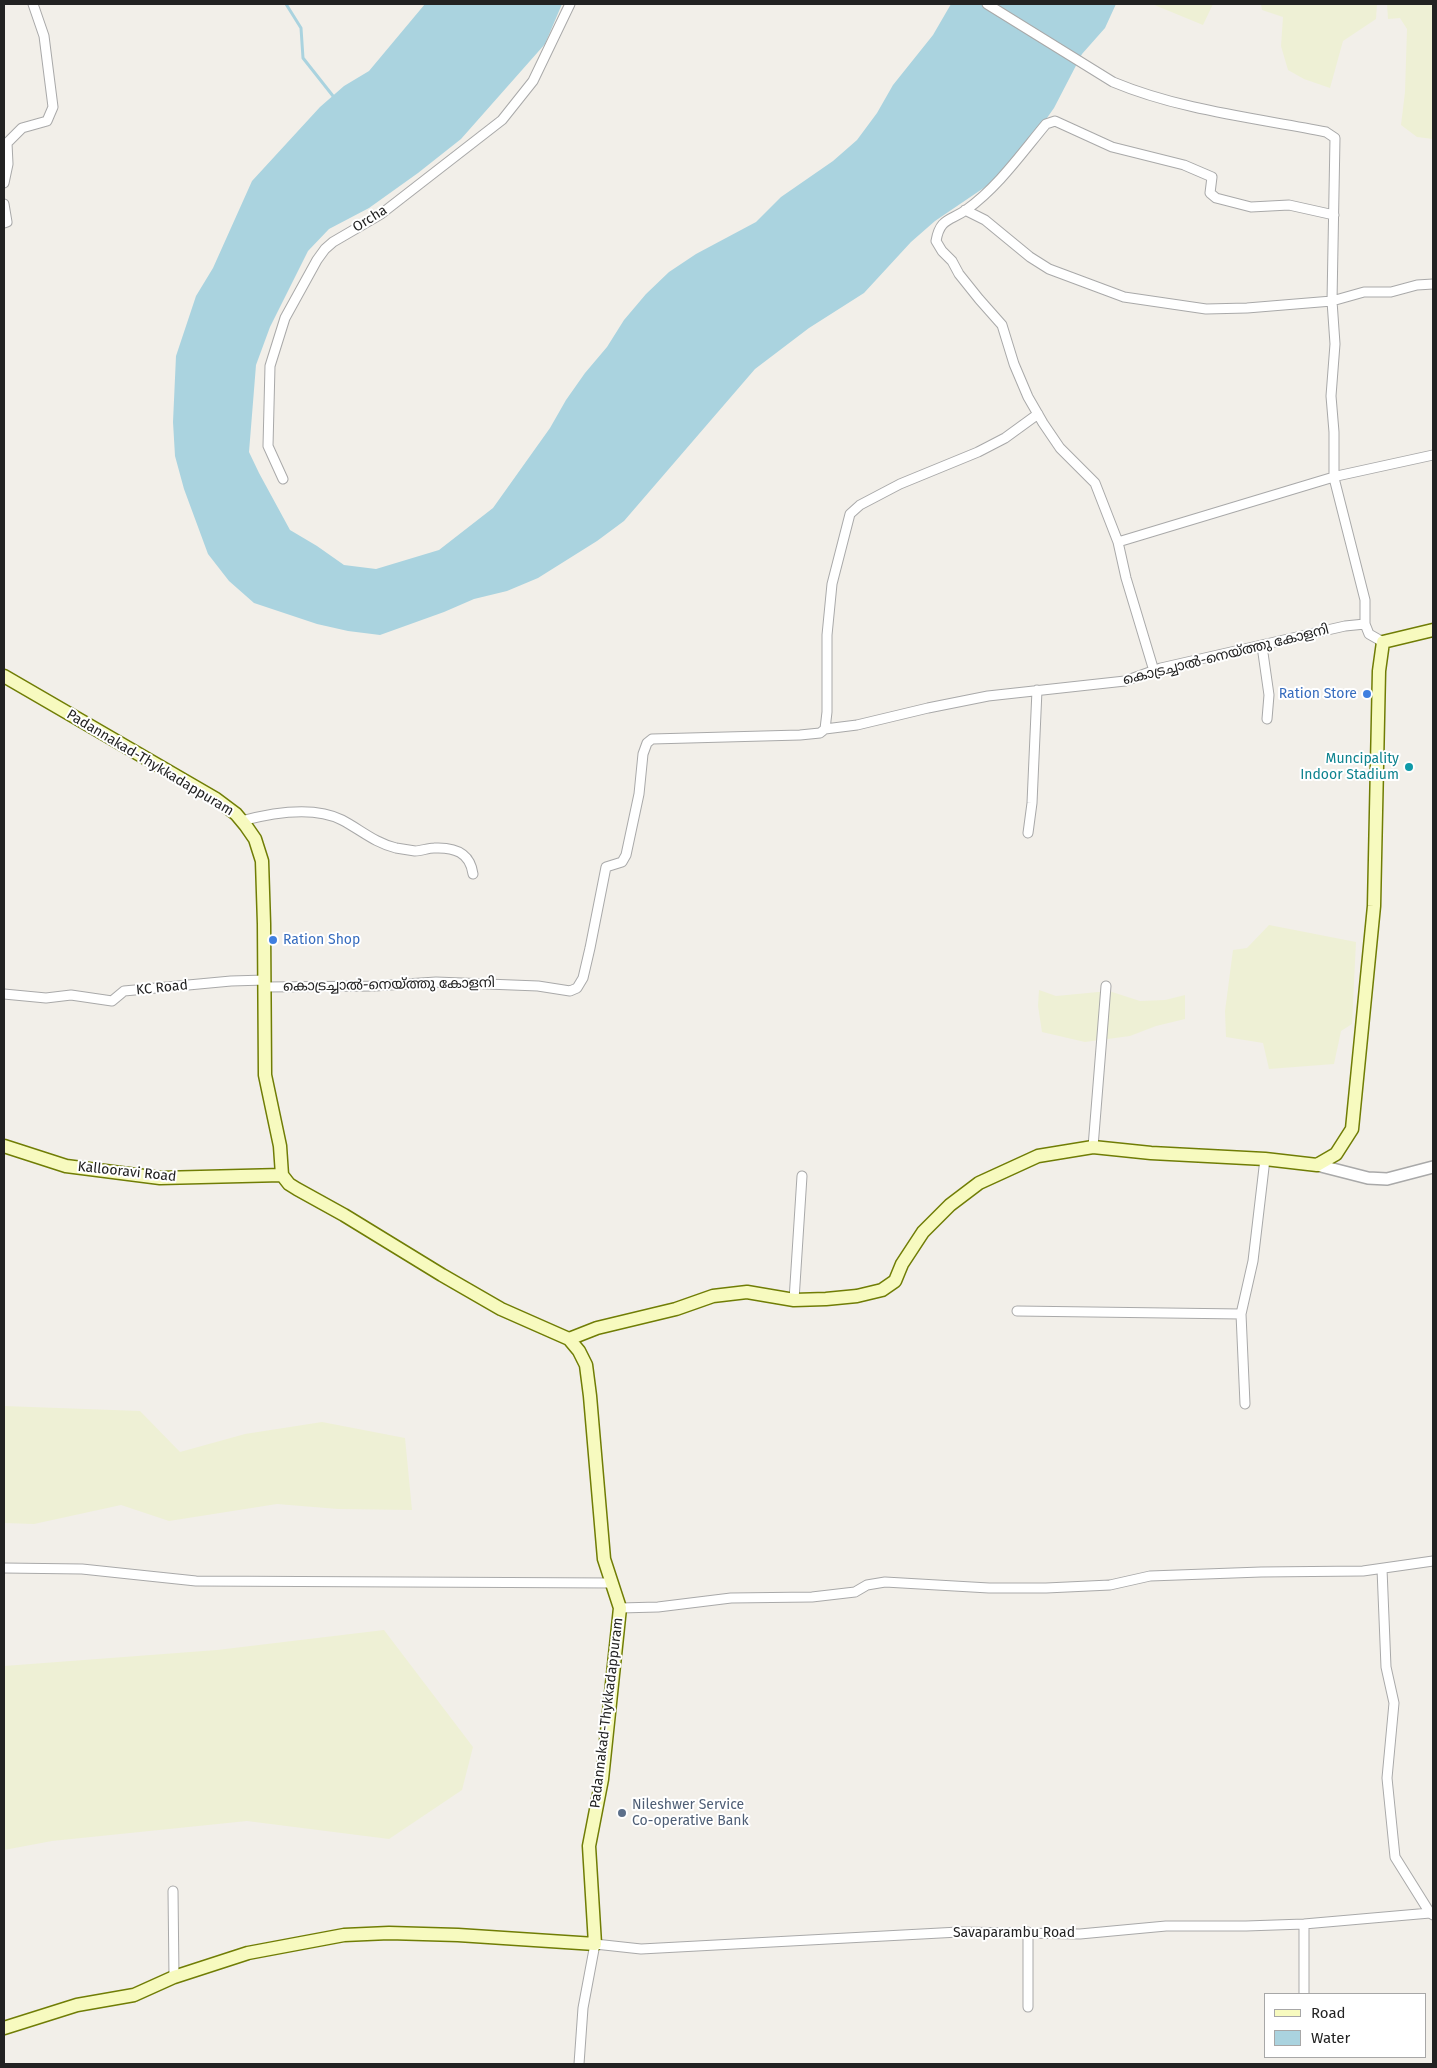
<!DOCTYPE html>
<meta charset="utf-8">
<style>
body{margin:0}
#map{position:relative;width:1437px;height:2068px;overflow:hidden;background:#f2efe9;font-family:"Fira Sans",sans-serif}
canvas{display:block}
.frame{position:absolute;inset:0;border:5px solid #222;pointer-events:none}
.legend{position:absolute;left:1264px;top:1993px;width:162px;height:65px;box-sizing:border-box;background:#fff;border:1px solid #a7a7a7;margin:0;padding:6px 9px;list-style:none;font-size:15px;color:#222}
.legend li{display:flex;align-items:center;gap:10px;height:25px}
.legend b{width:25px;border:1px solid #a7a7a7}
</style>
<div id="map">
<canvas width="1437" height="2068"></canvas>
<div class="frame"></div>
<ul class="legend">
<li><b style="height:6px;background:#f7fabf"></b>Road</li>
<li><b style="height:14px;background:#aad3df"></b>Water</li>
</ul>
</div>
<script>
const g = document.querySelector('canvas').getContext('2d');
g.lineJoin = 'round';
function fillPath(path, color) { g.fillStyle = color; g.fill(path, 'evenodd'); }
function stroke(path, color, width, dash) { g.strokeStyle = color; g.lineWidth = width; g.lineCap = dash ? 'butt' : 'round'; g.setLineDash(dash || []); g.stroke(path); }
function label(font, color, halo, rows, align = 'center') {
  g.font = font + ' "Fira Sans","Noto Sans Malayalam",sans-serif'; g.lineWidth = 4; g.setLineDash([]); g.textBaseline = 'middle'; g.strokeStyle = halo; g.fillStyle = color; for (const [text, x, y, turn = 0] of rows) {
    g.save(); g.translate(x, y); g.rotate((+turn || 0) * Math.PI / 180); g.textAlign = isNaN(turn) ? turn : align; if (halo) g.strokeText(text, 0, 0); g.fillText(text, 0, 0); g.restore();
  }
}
const farmland = new Path2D(`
 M 1152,4 L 1213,4 L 1203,25 Z
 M 1261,4 L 1377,4 L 1376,19 L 1343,41 L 1330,88 L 1304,79 L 1288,70 L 1281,46 L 1283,17 L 1262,10 Z
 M 1387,4 L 1433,4 L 1433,139 L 1417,137 L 1401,125 L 1405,92 L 1407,29 L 1400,18 L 1388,19 Z
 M 1269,925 L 1356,942 L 1352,1024 L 1341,1031 L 1334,1064 L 1269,1069 L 1263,1043 L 1226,1037 L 1225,1011 L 1233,950 L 1247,948 Z
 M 1039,990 L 1056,996 L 1109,991 L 1140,1001 L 1165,1000 L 1185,995 L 1185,1019 L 1156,1026 L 1130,1036 L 1085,1042 L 1042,1032 L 1038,1006 Z
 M 4,1406 L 140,1411 L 180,1452 L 245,1434 L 322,1422 L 405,1438 L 412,1510 L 338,1509 L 277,1504 L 169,1521 L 121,1505 L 34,1524 L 4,1523 Z
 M 384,1630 L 473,1747 L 462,1790 L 389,1839 L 247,1821 L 52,1841 L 4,1850 L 4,1666 L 217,1650 Z`);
const water = new Path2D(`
 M 425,4 L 562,4 L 545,44 L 461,139 L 418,173 L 369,208 L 329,229 L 308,251 L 270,327 L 256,365 L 249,452 L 259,473 L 290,530 L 317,546 L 344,565 L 376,569 L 439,550 L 493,508 L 550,428 L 566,400 L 585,373 L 607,347 L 624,320 L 646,294 L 669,272 L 696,254 L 756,222 L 781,197 L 833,161 L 857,140 L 877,113 L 893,85 L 933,35 L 951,4 L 1116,4 L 1105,28 L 1082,54 L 1054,108 L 1035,135 L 991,183 L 935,221 L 911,242 L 864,293 L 809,328 L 755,369 L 624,521 L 597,541 L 538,578 L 507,591 L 474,599 L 444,612 L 380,635 L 348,631 L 317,624 L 254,603 L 229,581 L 208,554 L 184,489 L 175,456 L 173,422 L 176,356 L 196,296 L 213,268 L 252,181 L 320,107 L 344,86 L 369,71 Z`);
const stream = new Path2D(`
 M 286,4 L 301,28 L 303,58 L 333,96`);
const minor = new Path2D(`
 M 987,4 L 1113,82 C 1180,110 1255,118 1326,132 L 1335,138 L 1332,301 L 1335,344 L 1331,396 L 1334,432 L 1334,478 L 1365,600 L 1365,624
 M 4,183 L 8,164 L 7,143 L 22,128 L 47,121 L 53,107 L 44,36 L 33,4
 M 4,204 L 7,222 L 4,223
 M 965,210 L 985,220 L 1030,257 L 1049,269 L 1124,297 L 1206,309 L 1247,308 L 1332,301 L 1364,292 L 1391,292 L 1417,285 L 1433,284
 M 283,479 L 268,446 L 270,366 L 285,318 L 317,260 L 325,249 L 333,242 L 381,214 L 502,120 L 533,81 L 570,4
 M 1118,542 L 1337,476 L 1433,455
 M 1262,646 L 1269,695 L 1267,719
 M 1154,671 L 1126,578 L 1118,542 L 1095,483 L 1060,448 L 1043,423 L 1028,397 L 1014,364 L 1002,325 L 979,299 L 959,274 L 952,261 L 942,251 L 936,241 C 940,218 950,221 966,210 C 998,187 1021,154 1046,124 L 1055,121 L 1112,147 L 1184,165 L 1212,177 L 1210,193 L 1216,198 L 1251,207 L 1289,205 L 1334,215
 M 825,729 L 857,725 L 928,708 L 988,696 L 1125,681 L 1161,668 L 1345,626 L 1365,624 L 1369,634 L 1383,642
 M 241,821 C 271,813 313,805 342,820 C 361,830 375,843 396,848 C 402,849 409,850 415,851 C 421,851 428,848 434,848 C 454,847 470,852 473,874
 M 1028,833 L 1032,803 L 1037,690
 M 265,987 L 375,986 L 436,982 L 538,986 L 570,991 L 577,988 L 583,978 L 590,948 L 606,867 L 622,862 L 626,855 L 639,794 L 643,754 L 647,743 L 652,739 L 800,735 L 820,733 L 825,729 L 827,712 L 827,635 L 832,584 L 850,514 L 860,505 L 900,484 L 978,452 L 1005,438 L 1038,414
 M 4,994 L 46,998 L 71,995 L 112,1001 L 124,991 L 231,981 L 265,980
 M 1093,1147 L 1106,986
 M 794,1300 L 802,1176
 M 1017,1311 L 1241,1314
 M 1245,1404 L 1241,1314 L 1253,1261 L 1265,1159
 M 4,1568 L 82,1569 L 196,1581 L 612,1583
 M 1382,1569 L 1386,1667 L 1394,1703 L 1387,1778 L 1395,1857 L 1430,1913
 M 620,1608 L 658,1607 L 731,1598 L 812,1597 L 855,1592 L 867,1585 L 885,1582 L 989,1588 L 1046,1588 L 1110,1585 L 1150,1576 L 1261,1572 L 1363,1571 L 1433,1561
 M 173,1891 L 174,1977
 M 1028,1932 L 1028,2007
 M 1304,1994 L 1304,1924
 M 579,2064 L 583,2008 L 595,1944 L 641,1949 L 959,1932 L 1080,1934 L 1166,1926 L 1246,1926 L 1304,1924 L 1430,1913 L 1433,1915`);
const tertiary = new Path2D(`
 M 1317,1165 L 1368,1178 L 1387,1179 L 1433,1167`);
const secondary = new Path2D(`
 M 4,676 L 216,799 L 236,814 L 246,826 L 255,839 L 262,861 L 264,924 L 265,1075 L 280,1146 L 282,1175
 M 4,1146 L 66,1166 L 160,1178 L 282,1175
 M 569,1339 L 597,1328 L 676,1309 L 713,1296 L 747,1292 L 794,1300 L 826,1299 L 857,1296 L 882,1290 L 895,1281 L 902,1264 L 923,1232 L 950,1205 L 979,1183 L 1038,1156 L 1093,1147 L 1151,1153 L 1265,1159 L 1317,1165 L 1336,1154 L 1352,1129 L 1374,906 L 1379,671 L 1383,642 L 1433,630
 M 4,2028 L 77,2005 L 134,1995 L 174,1977 L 248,1953 L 344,1935 L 389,1933 L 458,1935 L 595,1944 L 589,1846 L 602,1779 L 620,1608 L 604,1559 L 590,1396 L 586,1365 L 579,1351 L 569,1339 L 501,1309 L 442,1275 L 344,1215 L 297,1189 L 289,1184 L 282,1175`);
const markers = [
 [1367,694,5,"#3f7fe0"],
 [1409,767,5,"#0f9aa8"],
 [273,940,5,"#3f7fe0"],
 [622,1813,5,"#5c6f8a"]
];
const streetNames = [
 ["Orcha",370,219,-32],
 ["കൊട്രച്ചാൽ-നെയ്ത്തു കോളനി",1226,655,-14],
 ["Padannakad-Thykkadappuram",150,763,31],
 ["കൊട്രച്ചാൽ-നെയ്ത്തു കോളനി",389,985,-1],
 ["KC Road",162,988,-6],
 ["Kallooravi Road",127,1172,6],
 ["Padannakad-Thykkadappuram",607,1713,-83],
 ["Savaparambu Road",1014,1933]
];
const shopNames = [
 ["Ration Store",1357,694],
 ["Ration Shop",283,940,"left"]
];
const cultureNames = [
 ["Muncipality",1399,759],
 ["Indoor Stadium",1399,775]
];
const serviceNames = [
 ["Nileshwer Service",632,1805],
 ["Co-operative Bank",632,1821]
];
fillPath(farmland, '#eef0d5');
fillPath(water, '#aad3df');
stroke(stream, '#aad3df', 3);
stroke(minor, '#a9a9a9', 11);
stroke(tertiary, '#a9a9a9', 14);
stroke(secondary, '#707d05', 15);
stroke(minor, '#fff', 9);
stroke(tertiary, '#fff', 11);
stroke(secondary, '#f7fabf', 12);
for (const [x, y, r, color] of markers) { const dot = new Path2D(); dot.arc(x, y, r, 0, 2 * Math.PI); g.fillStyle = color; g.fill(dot); stroke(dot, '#fff', 2); }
label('14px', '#222', '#fff', streetNames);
label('14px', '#366cbe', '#fff', shopNames, 'right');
label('14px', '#0d838f', '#fff', cultureNames, 'right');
label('14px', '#4e5e75', '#fff', serviceNames, 'left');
</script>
